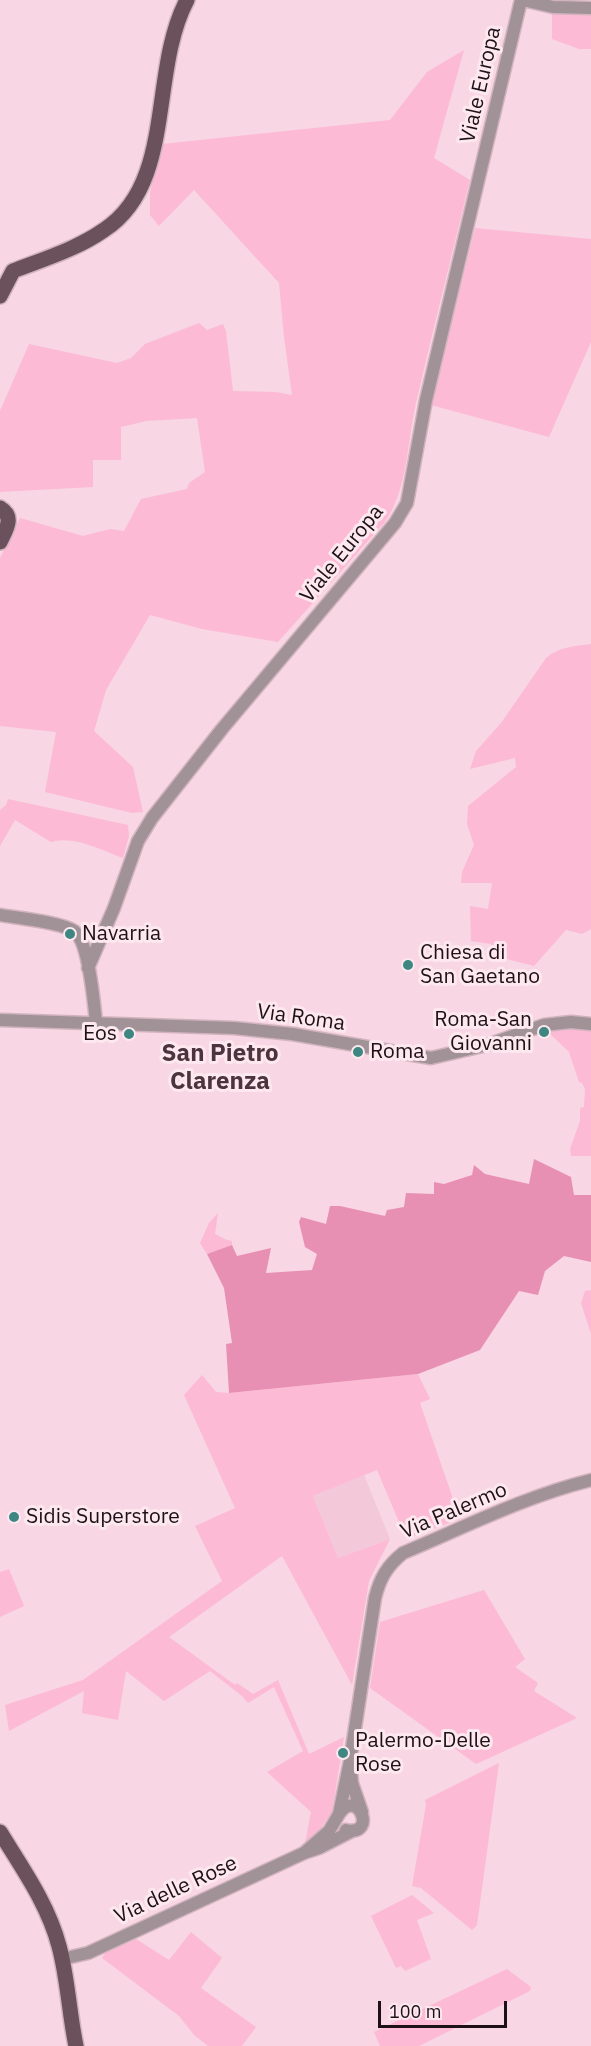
<!DOCTYPE html>
<style>
body{margin:0}
#map{position:relative;width:591px;height:2046px;overflow:hidden;background:#f8d6e3;font-family:"IBM Plex Sans",sans-serif}
canvas{display:block}
.scale{position:absolute;left:378px;top:2001px;width:129px;height:27px;box-sizing:border-box;border:3px solid #1d1116;border-top:0;padding-left:8px;font-size:18px;line-height:21px;white-space:nowrap;color:#1d1116;-webkit-text-stroke:4px #fde8ef;paint-order:stroke}
</style>
<div id="map">
<canvas width="591" height="2046"></canvas>
<div class="scale">100 m</div>
</div>
<script>
const g = document.querySelector('canvas').getContext('2d');
g.lineJoin = 'round';
function fillPath(path, color) { g.fillStyle = color; g.fill(path, 'evenodd'); }
function stroke(path, color, width, dash) { g.strokeStyle = color; g.lineWidth = width; g.lineCap = dash ? 'butt' : 'round'; g.setLineDash(dash || []); g.stroke(path); }
function label(font, color, halo, rows, align = 'center') {
  g.font = font + ' "IBM Plex Sans",sans-serif'; g.lineWidth = 6; g.setLineDash([]); g.textBaseline = 'middle'; g.strokeStyle = halo; g.fillStyle = color; for (const [text, x, y, turn = 0] of rows) {
    g.save(); g.translate(x, y); g.rotate((+turn || 0) * Math.PI / 180); g.textAlign = isNaN(turn) ? turn : align; if (halo) g.strokeText(text, 0, 0); g.fillText(text, 0, 0); g.restore();
  }
}
const built = new Path2D(`
 M 364,1475 L 390,1539 L 338,1558 L 313,1496 Z`);
const green = new Path2D(`
 M 552,13 L 591,14 L 591,49 L 579,49 L 552,39 Z
 M 464,50 L 434,158 L 470,180 C 452,255 433,329 416,403 C 407,443 408,488 385,522 L 278,642 L 202,629 L 150,615 L 106,690 L 94,731 L 133,767 L 143,812 L 132,813 L 45,792 L 56,732 L 0,726 L 0,558 L 20,518 L 83,536 L 110,529 L 124,531 L 141,499 L 187,489 L 189,483 L 205,472 L 197,418 L 146,421 L 121,427 L 121,460 L 93,460 L 93,487 L 0,492 L 0,411 L 29,344 L 117,363 L 131,358 L 145,344 L 199,323 L 207,330 L 223,324 L 226,331 L 233,391 L 276,392 L 292,395 L 284,337 L 279,283 L 194,190 L 159,226 L 150,215 L 150,192 L 162,144 L 390,120 L 427,72 Z
 M 475,228 L 591,239 L 591,342 L 549,437 L 431,405 Z
 M 591,644 L 591,929 L 582,934 L 566,930 L 534,966 L 495,956 L 491,944 L 471,941 L 470,906 L 488,909 L 492,883 L 461,883 L 462,872 L 474,845 L 467,824 L 468,806 L 516,767 L 515,758 L 470,769 L 476,751 L 501,723 L 546,658 C 559,647 574,646 591,644 Z
 M 8,799 L 128,825 L 129,836 L 123,858 C 101,850 74,835 51,842 L 15,820 L 0,846 L 0,810 L 6,805 Z
 M 571,1028 L 591,1031 L 591,1156 L 571,1156 L 570,1149 L 580,1121 L 580,1108 L 584,1107 L 585,1089 L 582,1083 L 579,1082 L 569,1052 L 547,1031 Z
 M 218,1213 L 215,1234 L 227,1240 L 232,1241 L 232,1245 L 207,1254 L 200,1243 L 209,1223 Z
 M 591,1290 L 591,1334 L 581,1303 L 585,1291 Z
 M 418,1374 L 430,1399 L 420,1403 L 460,1519 L 411,1537 L 402,1529 L 377,1470 L 313,1496 L 338,1558 L 390,1539 L 369,1581 L 352,1685 L 282,1556 L 169,1637 L 235,1685 L 237,1683 L 253,1694 L 278,1680 L 309,1754 L 344,1737 L 332,1812 L 319,1831 L 305,1843 L 311,1812 L 267,1772 L 303,1751 L 274,1687 L 248,1703 L 242,1696 L 210,1671 L 164,1701 L 126,1671 L 118,1720 L 82,1713 L 84,1691 L 9,1731 L 5,1705 L 83,1680 L 222,1581 L 195,1526 L 235,1508 L 184,1395 L 202,1375 L 216,1392 L 229,1393 Z
 M 9,1569 L 24,1606 L 0,1617 L 0,1572 Z
 M 484,1590 L 525,1659 L 515,1667 L 538,1683 L 534,1691 L 577,1718 L 476,1764 L 370,1688 L 380,1622 Z
 M 499,1763 L 477,1925 L 472,1930 L 421,1888 L 412,1886 L 426,1805 L 425,1800 Z
 M 412,1895 L 434,1913 L 417,1920 L 431,1959 L 405,1971 L 401,1966 L 396,1968 L 371,1916 Z
 M 191,1932 L 222,1958 L 201,1988 L 256,2027 L 242,2046 L 208,2046 L 194,2035 L 179,2016 L 102,1958 L 105,1953 L 136,1939 L 169,1960 Z
 M 507,1969 L 531,1987 L 530,1991 L 419,2046 L 380,2046 L 374,2032 Z`);
const forest = new Path2D(`
 M 534,1159 L 571,1177 L 574,1195 L 591,1195 L 591,1262 L 564,1256 L 545,1271 L 538,1295 L 519,1291 L 480,1350 L 418,1374 L 229,1393 L 226,1344 L 232,1343 L 224,1288 L 207,1254 L 232,1245 L 237,1256 L 271,1248 L 266,1273 L 312,1270 L 317,1254 L 305,1247 L 299,1222 L 301,1217 L 326,1224 L 330,1206 L 340,1206 L 385,1216 L 387,1210 L 404,1207 L 406,1193 L 434,1194 L 434,1182 L 444,1184 L 472,1175 L 474,1165 L 485,1174 L 529,1184 Z`);
const minor = new Path2D(`
 M 523,0 L 553,7 L 591,8
 M 0,915 C 17,918 61,922 74,931 C 89,941 94,1004 96,1022
 M 88,968 L 114,908 L 138,841 L 152,818 L 222,729 L 395,523 L 407,503 L 426,400 L 521,0
 M 0,1020 L 234,1028 L 292,1034 L 431,1058 L 487,1045 L 544,1025 L 571,1022 L 591,1024
 M 351,1772 L 352,1783 L 362,1812
 M 339,1814 C 358,1786 378,1837 346,1830
 M 304,1853 L 329,1831 L 339,1814 L 350,1761 L 375,1598 C 380,1578 387,1566 403,1553 C 465,1527 526,1496 591,1480
 M 62,1959 L 88,1953 L 304,1853 L 319,1848 L 352,1831`);
const major = new Path2D(`
 M 0,296 L 13,271 C 44,259 77,249 104,230 C 176,183 149,72 187,0
 M 0,508 C 15,517 6,529 0,542
 M 0,1832 C 22,1868 48,1904 59,1946 C 68,1979 69,2013 76,2046`);
const markers = [
 [70,934,6,"#3e8682"],
 [408,965,6,"#3e8682"],
 [544,1032,6,"#3e8682"],
 [129,1034,6,"#3e8682"],
 [358,1052,6,"#3e8682"],
 [14,1517,6,"#3e8682"],
 [343,1753,6,"#3e8682"]
];
const streetNames = [
 ["Viale Europa",481,85,-77],
 ["Viale Europa",342,554,-51],
 ["Via Roma",301,1018,8],
 ["Via Palermo",454,1511,-23],
 ["Via delle Rose",176,1890,-25]
];
const poiNames = [
 ["Navarria",82,934],
 ["Chiesa di",420,953],
 ["San Gaetano",420,977],
 ["Roma-San",532,1020,"right"],
 ["Giovanni",532,1044,"right"],
 ["Eos",117,1034,"right"],
 ["Roma",370,1052],
 ["Sidis Superstore",26,1517],
 ["Palermo-Delle",355,1741],
 ["Rose",355,1765]
];
const quarterNames = [
 ["San Pietro",220,1054],
 ["Clarenza",220,1082]
];
fillPath(built, '#f3c9d9');
fillPath(green, '#fcbad4');
fillPath(forest, '#e88fb4');
stroke(minor, '#d1b3be', 15);
stroke(major, '#d1b3be', 18);
stroke(minor, '#a09297', 12);
stroke(major, '#6a515b', 15);
for (const [x, y, r, color] of markers) { const dot = new Path2D(); dot.arc(x, y, r, 0, 2 * Math.PI); g.fillStyle = color; g.fill(dot); stroke(dot, '#fde8ef', 2); }
label('21px', '#1d1116', '#fde8ef', streetNames);
label('21px', '#1d1116', '#fde8ef', poiNames, 'left');
label('bold 24px', '#4d333d', '#fde8ef', quarterNames);
</script>
